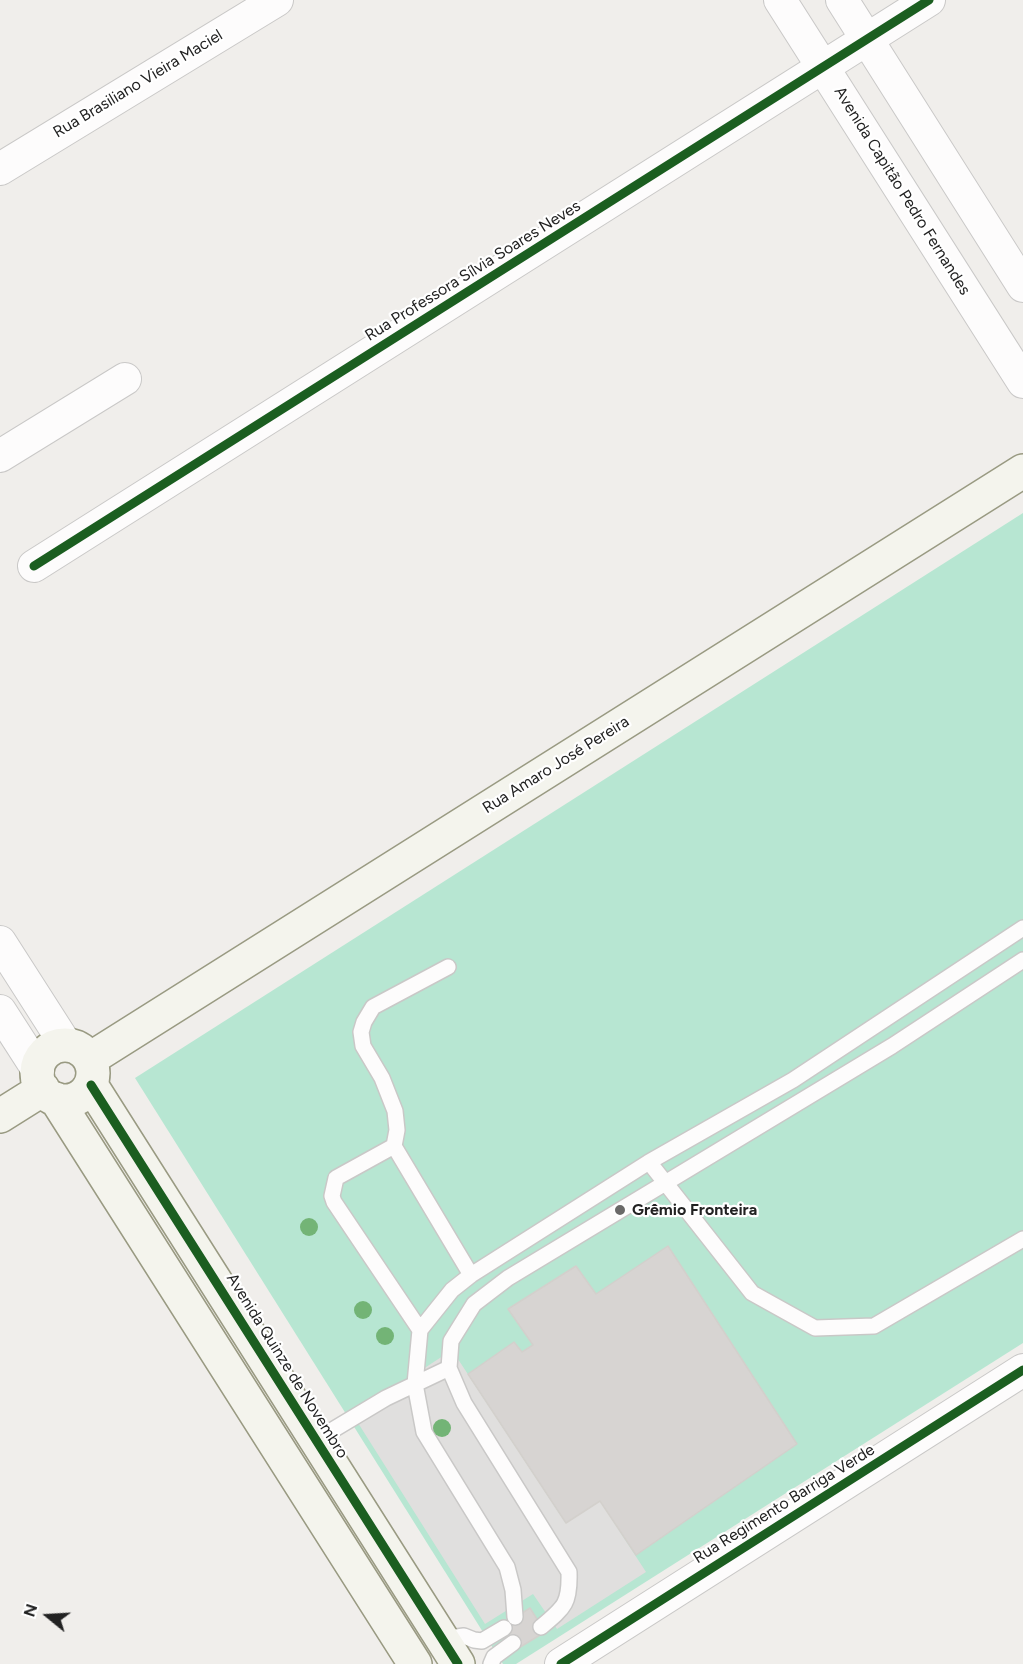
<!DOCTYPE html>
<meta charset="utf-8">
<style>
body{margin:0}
#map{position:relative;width:1023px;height:1664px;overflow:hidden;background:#f0eeeb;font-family:Figtree,sans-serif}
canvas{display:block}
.north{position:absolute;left:18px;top:1586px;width:60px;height:60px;-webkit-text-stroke:4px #fff;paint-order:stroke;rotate:288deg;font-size:16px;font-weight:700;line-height:24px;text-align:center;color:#222}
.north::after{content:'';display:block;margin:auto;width:21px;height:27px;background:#222;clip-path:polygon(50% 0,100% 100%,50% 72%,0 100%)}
</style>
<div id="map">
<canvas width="1023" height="1664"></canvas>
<div class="north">N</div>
</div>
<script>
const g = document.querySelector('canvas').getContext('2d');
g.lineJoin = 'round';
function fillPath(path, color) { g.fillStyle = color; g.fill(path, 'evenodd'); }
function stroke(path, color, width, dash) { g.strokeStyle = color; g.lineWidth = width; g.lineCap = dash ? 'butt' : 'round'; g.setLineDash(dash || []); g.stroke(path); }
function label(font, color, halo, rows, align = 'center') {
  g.font = font + ' Figtree,sans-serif'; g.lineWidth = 4.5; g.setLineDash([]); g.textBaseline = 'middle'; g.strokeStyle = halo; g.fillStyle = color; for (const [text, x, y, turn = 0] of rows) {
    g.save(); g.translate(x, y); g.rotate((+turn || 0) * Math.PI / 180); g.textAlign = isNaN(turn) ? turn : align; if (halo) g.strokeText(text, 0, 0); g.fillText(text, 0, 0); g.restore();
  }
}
const pitch = new Path2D(`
 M 1023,513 L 1023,1343 L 516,1664 L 503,1664 L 135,1078 Z`);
const parking = new Path2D(`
 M 452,1350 L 565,1522 L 600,1501 L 646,1572 L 557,1629 L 533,1594 L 485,1624 L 353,1415 Z`);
const building = new Path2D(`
 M 668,1246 L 797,1444 L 636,1555 L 600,1501 L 566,1523 L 468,1374 L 514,1342 L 522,1352 L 533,1345 L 508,1309 L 576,1266 L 596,1294 Z
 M 530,1608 L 545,1632 L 517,1649 L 502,1626 Z`);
const lane = new Path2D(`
 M 448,967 L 373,1007 L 364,1022 L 361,1032 L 363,1046 L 382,1078 L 395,1111 L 397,1130 L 394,1146 L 471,1275
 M 394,1146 L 336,1178 L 332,1196 L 334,1202 L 420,1330
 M 649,1162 L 752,1293 L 815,1328 L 874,1326 L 1023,1239
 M 316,1440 L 386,1398 L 449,1368
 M 515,1617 L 513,1590 L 507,1567 L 424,1432 L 415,1384 L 420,1330 L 452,1290 L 471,1275 L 649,1162 L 793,1080 L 1023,928
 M 541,1627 C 565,1607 570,1603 569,1572 L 464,1403 L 449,1368 L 451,1341 L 474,1304 L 508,1278 L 892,1046 L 1023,960
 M 442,1639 L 464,1636 L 474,1640 L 482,1641 L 504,1628
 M 491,1664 L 494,1657 L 513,1643`);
const street = new Path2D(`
 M 780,0 L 1023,382
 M 842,0 L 1023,286
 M 0,169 L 277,0
 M 0,456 L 125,379
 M 34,566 L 929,0
 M 0,942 L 66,1045
 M 0,1011 L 38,1070
 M 561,1664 L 1023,1370`);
const secondary = new Path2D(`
 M37 1073a28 28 0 1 1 56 0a28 28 0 1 1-56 0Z
 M 90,1059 L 1023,471
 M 91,1085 L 458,1664
 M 56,1099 L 415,1664
 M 0,1116 L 43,1089`);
const cycleway = new Path2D(`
 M 34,566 L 929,0
 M 91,1085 L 458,1664
 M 561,1664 L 1023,1370`);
const trees = [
 [309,1227],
 [363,1310],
 [385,1336],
 [442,1428]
];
const markers = [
 [620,1210,6,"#6a6968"]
];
const streetNames = [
 ["Rua Brasiliano Vieira Maciel",138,84,-31],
 ["Avenida Capitão Pedro Fernandes",902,191,58],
 ["Rua Professora Sílvia Soares Neves",473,271,-32],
 ["Rua Amaro José Pereira",556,765,-32],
 ["Avenida Quinze de Novembro",287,1366,58],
 ["Rua Regimento Barriga Verde",784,1504,-32]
];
const poiNames = [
 ["Grêmio Fronteira",632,1210]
];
fillPath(pitch, '#b7e6d2');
fillPath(parking, '#e0dfde');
fillPath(building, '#d7d4d2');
stroke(building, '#d3d0cc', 1.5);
stroke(lane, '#c9c8c7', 18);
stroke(street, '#c9c8c7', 34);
stroke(secondary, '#999a82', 36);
stroke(lane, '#fdfcfc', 15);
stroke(street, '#fdfcfc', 32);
stroke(secondary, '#f4f4ed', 33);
stroke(cycleway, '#1b5e20', 9);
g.fillStyle = '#73b476';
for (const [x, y] of trees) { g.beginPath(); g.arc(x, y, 9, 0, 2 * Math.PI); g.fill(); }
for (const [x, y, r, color] of markers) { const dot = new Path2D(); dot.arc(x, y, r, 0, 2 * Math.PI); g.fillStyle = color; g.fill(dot); stroke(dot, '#fff', 2); }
label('16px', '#222', '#fff', streetNames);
label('bold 16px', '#222', '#fff', poiNames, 'left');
</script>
